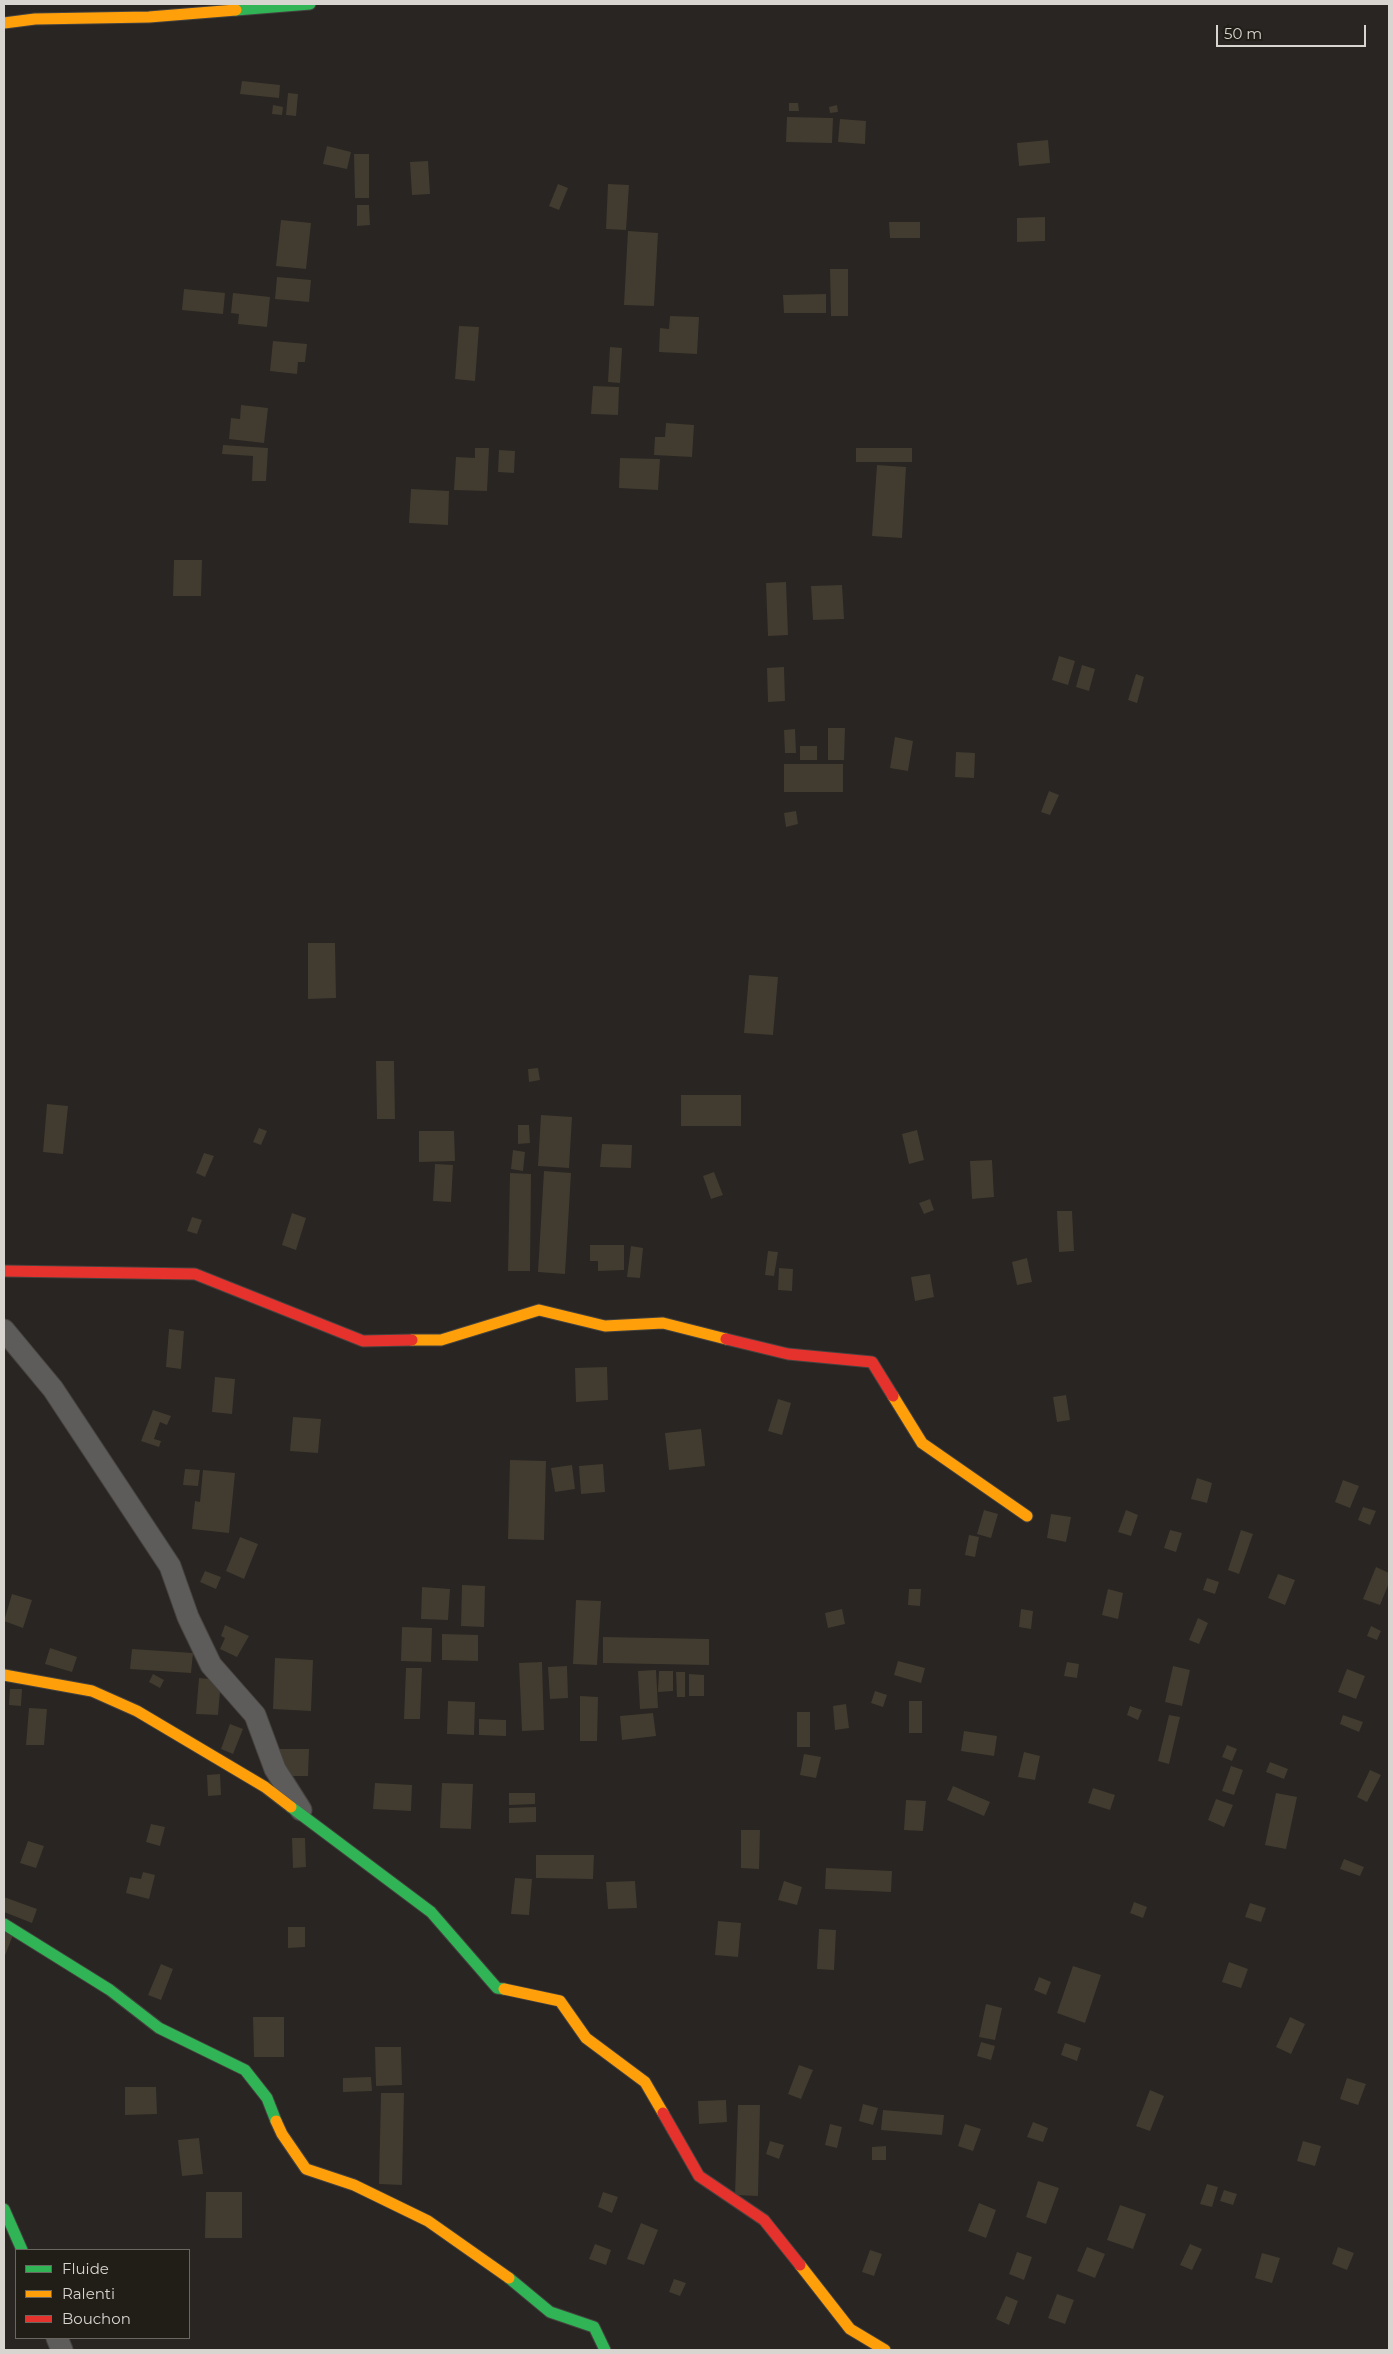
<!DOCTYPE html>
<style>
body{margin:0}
#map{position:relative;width:1393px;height:2354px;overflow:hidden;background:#282522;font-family:Montserrat,sans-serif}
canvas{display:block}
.frame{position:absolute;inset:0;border:5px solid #d8d5d1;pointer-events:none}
.legend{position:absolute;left:15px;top:2249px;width:175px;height:90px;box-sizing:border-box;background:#211d17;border:1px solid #6a6761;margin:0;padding:6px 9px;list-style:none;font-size:15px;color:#d8d5d1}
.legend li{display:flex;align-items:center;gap:10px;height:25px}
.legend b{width:25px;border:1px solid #6a6761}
.scale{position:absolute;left:1216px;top:25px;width:150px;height:22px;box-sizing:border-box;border:2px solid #d8d5d1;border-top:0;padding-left:6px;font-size:15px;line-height:18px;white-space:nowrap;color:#d8d5d1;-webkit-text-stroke:4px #211d17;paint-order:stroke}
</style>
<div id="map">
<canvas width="1393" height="2354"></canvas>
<div class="frame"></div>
<ul class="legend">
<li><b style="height:6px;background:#30b455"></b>Fluide</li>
<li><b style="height:6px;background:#ff9f0a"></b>Ralenti</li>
<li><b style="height:6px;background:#e5322d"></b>Bouchon</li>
</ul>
<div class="scale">50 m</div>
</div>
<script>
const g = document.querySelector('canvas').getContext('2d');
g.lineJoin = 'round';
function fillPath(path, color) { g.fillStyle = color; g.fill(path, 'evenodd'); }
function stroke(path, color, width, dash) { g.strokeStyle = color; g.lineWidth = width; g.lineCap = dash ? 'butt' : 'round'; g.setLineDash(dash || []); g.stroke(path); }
const building = new Path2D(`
 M 242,81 L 280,85 L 279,98 L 240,94 Z
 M 288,93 L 298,94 L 296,116 L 286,115 Z
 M 789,103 L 798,103 L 799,111 L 789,111 Z
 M 273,105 L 283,107 L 282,115 L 272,114 Z
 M 837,105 L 838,112 L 830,113 L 829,107 Z
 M 787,117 L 833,118 L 832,143 L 786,142 Z
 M 840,119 L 866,121 L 865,144 L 838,142 Z
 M 1048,140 L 1050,163 L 1019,166 L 1017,143 Z
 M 327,146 L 351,152 L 347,169 L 323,164 Z
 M 354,154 L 369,154 L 369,198 L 355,198 Z
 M 428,161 L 430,194 L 412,195 L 410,162 Z
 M 558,184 L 568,188 L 559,210 L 549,206 Z
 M 608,184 L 629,185 L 626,230 L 606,229 Z
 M 357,205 L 369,205 L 370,225 L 357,226 Z
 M 1045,217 L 1045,241 L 1017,242 L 1017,218 Z
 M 281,220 L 311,223 L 306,269 L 276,266 Z
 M 889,222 L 920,222 L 920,238 L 890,238 Z
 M 628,231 L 658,233 L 654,306 L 624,305 Z
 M 830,269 L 848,269 L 848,316 L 831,316 Z
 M 277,277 L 311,280 L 309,302 L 275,299 Z
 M 184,289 L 225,293 L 223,314 L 182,310 Z
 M 233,293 L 270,297 L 267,327 L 238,324 L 239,314 L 231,313 Z
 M 826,294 L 826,313 L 784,313 L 783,295 Z
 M 670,316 L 699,317 L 697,354 L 659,352 L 660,328 L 669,329 Z
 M 459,326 L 479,327 L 475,381 L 455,379 Z
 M 273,341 L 307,344 L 305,362 L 298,362 L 297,374 L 270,371 Z
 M 610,347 L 622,348 L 620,383 L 608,382 Z
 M 593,386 L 619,387 L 618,415 L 591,414 Z
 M 241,405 L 268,408 L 264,443 L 229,439 L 231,418 L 240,419 Z
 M 666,423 L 694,425 L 692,457 L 654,455 L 655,437 L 665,437 Z
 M 223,445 L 268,448 L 266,481 L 252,481 L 253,456 L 222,454 Z
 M 475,448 L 489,448 L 487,491 L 454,490 L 456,457 L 475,458 Z
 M 856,448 L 912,448 L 912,462 L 856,462 Z
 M 499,450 L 515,451 L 514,473 L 498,472 Z
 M 620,458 L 660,459 L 658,490 L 619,488 Z
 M 877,465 L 906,467 L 902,538 L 872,536 Z
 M 411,489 L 449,491 L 448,525 L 409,523 Z
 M 174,560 L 202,560 L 201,596 L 173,596 Z
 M 786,582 L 788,635 L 768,636 L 766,583 Z
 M 842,585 L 844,619 L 813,620 L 811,586 Z
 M 1059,656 L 1075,661 L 1068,685 L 1052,680 Z
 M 1082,665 L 1095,669 L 1089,691 L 1076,687 Z
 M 784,667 L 785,701 L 768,702 L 767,668 Z
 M 1136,674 L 1144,677 L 1137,703 L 1128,700 Z
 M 828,728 L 845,728 L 844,760 L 828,760 Z
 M 795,729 L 796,753 L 785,753 L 784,730 Z
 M 895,737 L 913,741 L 908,771 L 890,768 Z
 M 800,746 L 817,746 L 817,760 L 800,760 Z
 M 956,752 L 975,753 L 974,778 L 955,777 Z
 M 784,764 L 843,764 L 843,792 L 784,792 Z
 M 1049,791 L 1059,795 L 1050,815 L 1041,812 Z
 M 796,811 L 798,824 L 786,827 L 784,813 Z
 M 308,943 L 335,943 L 336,998 L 308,999 Z
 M 749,975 L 778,977 L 773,1035 L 744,1033 Z
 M 376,1061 L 394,1061 L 395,1119 L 377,1119 Z
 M 538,1068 L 540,1080 L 529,1082 L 528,1069 Z
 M 681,1095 L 741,1095 L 741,1126 L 681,1126 Z
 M 47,1104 L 68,1106 L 63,1154 L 43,1152 Z
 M 541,1115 L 572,1117 L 569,1168 L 538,1166 Z
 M 518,1125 L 529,1125 L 530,1143 L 518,1144 Z
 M 259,1128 L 267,1131 L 261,1145 L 253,1142 Z
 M 917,1130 L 924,1160 L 909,1164 L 902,1134 Z
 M 419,1131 L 454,1131 L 455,1161 L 419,1162 Z
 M 602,1144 L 632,1145 L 631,1168 L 600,1167 Z
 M 513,1150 L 525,1152 L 523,1171 L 511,1169 Z
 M 204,1153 L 214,1156 L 205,1177 L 196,1173 Z
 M 992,1160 L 994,1197 L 972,1199 L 970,1161 Z
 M 435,1164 L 453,1165 L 451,1202 L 433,1201 Z
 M 544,1171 L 571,1173 L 565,1274 L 538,1272 Z
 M 714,1172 L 723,1195 L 711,1199 L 703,1176 Z
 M 510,1173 L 531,1174 L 530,1271 L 508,1271 Z
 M 930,1199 L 934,1210 L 924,1214 L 919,1203 Z
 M 1057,1211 L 1072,1211 L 1074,1251 L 1059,1252 Z
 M 292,1213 L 306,1218 L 296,1250 L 282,1245 Z
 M 192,1217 L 202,1220 L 197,1234 L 187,1231 Z
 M 590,1245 L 624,1245 L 624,1270 L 598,1271 L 598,1261 L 590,1261 Z
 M 631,1246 L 643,1248 L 640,1278 L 627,1277 Z
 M 768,1251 L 778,1252 L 774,1276 L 765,1275 Z
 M 1027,1258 L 1032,1282 L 1017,1285 L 1012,1262 Z
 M 779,1268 L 793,1269 L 792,1291 L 778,1290 Z
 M 930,1274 L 934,1297 L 915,1301 L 911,1277 Z
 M 169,1329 L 184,1331 L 181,1369 L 166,1367 Z
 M 607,1367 L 608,1400 L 576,1402 L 575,1368 Z
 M 215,1377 L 235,1379 L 232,1414 L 212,1412 Z
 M 1066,1395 L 1070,1420 L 1057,1422 L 1053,1397 Z
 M 778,1399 L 791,1403 L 782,1435 L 768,1431 Z
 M 153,1410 L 171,1416 L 167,1425 L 160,1422 L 154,1439 L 161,1441 L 159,1447 L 141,1441 Z
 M 293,1417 L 321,1419 L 318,1453 L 290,1451 Z
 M 701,1429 L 705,1466 L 669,1470 L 665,1433 Z
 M 510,1460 L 546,1461 L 544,1540 L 508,1539 Z
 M 603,1464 L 605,1492 L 581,1494 L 579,1466 Z
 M 572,1465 L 575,1489 L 555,1492 L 551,1468 Z
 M 185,1469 L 200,1470 L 198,1486 L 183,1485 Z
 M 203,1470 L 235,1473 L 229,1533 L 192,1529 L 195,1501 L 200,1502 Z
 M 1197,1478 L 1212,1483 L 1207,1503 L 1191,1499 Z
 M 1343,1480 L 1359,1486 L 1350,1508 L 1335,1502 Z
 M 1363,1507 L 1376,1511 L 1370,1525 L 1358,1520 Z
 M 984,1510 L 998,1514 L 991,1538 L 977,1534 Z
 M 1126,1510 L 1138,1515 L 1131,1536 L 1118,1532 Z
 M 1051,1514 L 1071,1517 L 1066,1542 L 1047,1538 Z
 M 1170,1530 L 1182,1533 L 1176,1552 L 1164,1548 Z
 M 1241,1530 L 1253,1534 L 1239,1574 L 1228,1570 Z
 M 969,1535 L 979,1537 L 975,1557 L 965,1555 Z
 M 240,1537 L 258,1544 L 244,1579 L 226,1571 Z
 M 1376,1567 L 1389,1573 L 1389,1583 L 1380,1605 L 1363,1599 Z
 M 205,1571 L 221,1577 L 216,1589 L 200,1582 Z
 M 1278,1574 L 1295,1580 L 1285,1605 L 1268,1598 Z
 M 1207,1578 L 1219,1582 L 1215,1594 L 1203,1590 Z
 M 462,1585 L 485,1586 L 484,1627 L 461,1626 Z
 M 422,1587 L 450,1589 L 448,1620 L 421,1619 Z
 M 909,1589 L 921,1589 L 920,1606 L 908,1605 Z
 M 1108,1589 L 1123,1593 L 1118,1619 L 1102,1615 Z
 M 12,1594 L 32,1600 L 23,1628 L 4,1621 Z
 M 576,1600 L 601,1601 L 597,1665 L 573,1664 Z
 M 842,1609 L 845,1624 L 828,1628 L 825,1613 Z
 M 1021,1609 L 1033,1611 L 1031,1629 L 1019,1627 Z
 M 1198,1618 L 1208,1623 L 1199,1644 L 1189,1640 Z
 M 225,1625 L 249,1636 L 237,1657 L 220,1649 L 225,1638 L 221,1636 Z
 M 1371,1626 L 1381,1631 L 1377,1640 L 1367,1636 Z
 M 402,1627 L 432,1628 L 431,1662 L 401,1661 Z
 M 442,1634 L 478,1635 L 478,1661 L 442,1660 Z
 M 603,1637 L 709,1639 L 709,1665 L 603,1663 Z
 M 50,1648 L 77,1657 L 72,1672 L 45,1664 Z
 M 132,1649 L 193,1653 L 191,1673 L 130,1669 Z
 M 275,1658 L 313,1660 L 311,1711 L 273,1709 Z
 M 898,1661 L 925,1668 L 921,1683 L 894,1675 Z
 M 542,1662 L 544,1730 L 522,1731 L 519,1663 Z
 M 1067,1662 L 1079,1664 L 1077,1678 L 1064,1676 Z
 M 567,1666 L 568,1698 L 550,1699 L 548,1667 Z
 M 1173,1666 L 1190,1670 L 1182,1706 L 1165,1702 Z
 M 406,1668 L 422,1668 L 420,1719 L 404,1719 Z
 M 1347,1669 L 1365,1676 L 1356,1699 L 1338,1692 Z
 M 656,1670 L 658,1708 L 640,1709 L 638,1671 Z
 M 659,1671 L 673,1671 L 673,1691 L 658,1692 Z
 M 676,1672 L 685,1672 L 685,1697 L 677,1697 Z
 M 153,1674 L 164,1680 L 160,1688 L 149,1682 Z
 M 689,1674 L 704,1675 L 704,1696 L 689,1696 Z
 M 199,1678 L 221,1680 L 218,1715 L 196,1714 Z
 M 10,1689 L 22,1689 L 21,1706 L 9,1705 Z
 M 875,1691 L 887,1695 L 883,1707 L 871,1703 Z
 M 580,1696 L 598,1697 L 597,1741 L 580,1741 Z
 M 448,1701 L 475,1702 L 474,1735 L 447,1734 Z
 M 909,1701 L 922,1701 L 922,1733 L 909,1733 Z
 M 846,1704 L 849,1728 L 835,1730 L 833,1706 Z
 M 1130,1706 L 1142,1710 L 1138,1720 L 1127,1715 Z
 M 29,1708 L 47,1709 L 44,1745 L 26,1745 Z
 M 797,1712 L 810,1712 L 810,1747 L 797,1747 Z
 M 653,1713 L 656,1736 L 622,1740 L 620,1716 Z
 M 1169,1715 L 1180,1717 L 1169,1764 L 1158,1761 Z
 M 1343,1715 L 1363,1722 L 1359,1732 L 1340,1724 Z
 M 479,1719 L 506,1720 L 506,1736 L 479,1735 Z
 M 230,1724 L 243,1729 L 233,1754 L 221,1749 Z
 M 964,1731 L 997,1736 L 994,1756 L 961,1751 Z
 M 1227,1745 L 1237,1749 L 1232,1761 L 1222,1757 Z
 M 272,1749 L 309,1749 L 308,1776 L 272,1776 Z
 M 1024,1752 L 1040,1756 L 1035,1780 L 1018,1777 Z
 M 804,1754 L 821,1757 L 816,1778 L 800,1775 Z
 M 1270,1762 L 1288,1769 L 1284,1779 L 1266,1772 Z
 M 1231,1766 L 1243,1770 L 1234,1795 L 1222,1791 Z
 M 1370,1770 L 1381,1775 L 1367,1802 L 1357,1797 Z
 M 220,1774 L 221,1795 L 208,1796 L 207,1775 Z
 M 375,1783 L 412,1785 L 411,1811 L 373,1809 Z
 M 442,1783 L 473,1784 L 471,1829 L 440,1828 Z
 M 953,1786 L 990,1802 L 984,1816 L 947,1800 Z
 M 1093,1788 L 1115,1795 L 1110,1810 L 1088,1803 Z
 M 509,1793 L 535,1793 L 535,1804 L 509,1805 Z
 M 1276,1793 L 1297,1797 L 1286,1849 L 1265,1845 Z
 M 1216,1799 L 1233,1805 L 1224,1827 L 1208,1820 Z
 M 906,1800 L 926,1801 L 923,1831 L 904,1830 Z
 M 536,1807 L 536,1822 L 509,1823 L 509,1808 Z
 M 151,1824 L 165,1827 L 160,1846 L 146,1842 Z
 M 741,1830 L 760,1830 L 759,1869 L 741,1868 Z
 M 292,1838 L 305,1838 L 306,1867 L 293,1868 Z
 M 28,1841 L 44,1846 L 36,1868 L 20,1863 Z
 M 536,1855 L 594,1855 L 593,1879 L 536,1878 Z
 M 1344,1859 L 1364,1867 L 1360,1876 L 1340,1869 Z
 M 826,1868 L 892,1871 L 891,1892 L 825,1889 Z
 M 143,1872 L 155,1875 L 149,1899 L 126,1893 L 130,1877 L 141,1879 Z
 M 515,1878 L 532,1879 L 529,1915 L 511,1914 Z
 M 635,1881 L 637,1908 L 608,1909 L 606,1882 Z
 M 784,1881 L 802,1887 L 797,1905 L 778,1900 Z
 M 4,1897 L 37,1909 L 32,1923 L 4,1912 Z
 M 1134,1902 L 1147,1907 L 1143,1918 L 1130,1913 Z
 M 1250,1903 L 1266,1908 L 1261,1922 L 1245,1917 Z
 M 718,1921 L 741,1923 L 738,1957 L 715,1955 Z
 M 288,1927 L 305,1927 L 305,1947 L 288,1948 Z
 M 819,1929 L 836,1930 L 834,1970 L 817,1969 Z
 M 4,1931 L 13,1935 L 4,1958 Z
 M 1229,1962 L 1248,1969 L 1241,1988 L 1222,1982 Z
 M 161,1964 L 173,1969 L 161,2000 L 148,1995 Z
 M 1073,1966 L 1101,1975 L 1085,2023 L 1057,2013 Z
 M 1039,1977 L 1051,1982 L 1046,1995 L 1034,1990 Z
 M 986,2004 L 1002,2008 L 995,2040 L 979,2037 Z
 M 253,2017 L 284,2017 L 284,2057 L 254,2057 Z
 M 1290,2017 L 1305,2024 L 1291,2054 L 1276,2047 Z
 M 981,2042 L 995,2046 L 991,2060 L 977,2056 Z
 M 1065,2043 L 1081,2048 L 1077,2061 L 1061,2055 Z
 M 375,2047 L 401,2047 L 402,2085 L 376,2086 Z
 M 799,2065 L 813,2070 L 801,2099 L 788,2094 Z
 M 371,2077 L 372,2091 L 343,2092 L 343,2078 Z
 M 1347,2078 L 1366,2084 L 1358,2105 L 1340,2099 Z
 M 125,2087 L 156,2087 L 157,2114 L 125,2115 Z
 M 1150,2090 L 1164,2096 L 1150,2131 L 1136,2126 Z
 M 381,2093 L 404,2093 L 402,2185 L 379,2184 Z
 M 726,2100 L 727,2122 L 699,2124 L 698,2101 Z
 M 863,2104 L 878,2108 L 873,2125 L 859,2121 Z
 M 738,2105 L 760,2105 L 758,2196 L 735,2195 Z
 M 883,2110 L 944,2115 L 942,2135 L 881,2130 Z
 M 1033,2122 L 1048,2128 L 1043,2142 L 1027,2137 Z
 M 830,2124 L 842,2127 L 837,2148 L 825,2145 Z
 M 965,2124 L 981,2129 L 973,2151 L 958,2146 Z
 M 199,2138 L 203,2174 L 182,2176 L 178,2140 Z
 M 770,2141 L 784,2145 L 779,2159 L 766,2154 Z
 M 1303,2141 L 1321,2146 L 1315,2166 L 1297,2161 Z
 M 886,2146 L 886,2160 L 872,2160 L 872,2147 Z
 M 1038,2181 L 1059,2188 L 1046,2224 L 1026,2217 Z
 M 1207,2184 L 1218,2187 L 1212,2207 L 1200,2204 Z
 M 1224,2190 L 1237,2194 L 1233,2205 L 1220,2201 Z
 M 206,2192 L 242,2192 L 242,2238 L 205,2238 Z
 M 603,2192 L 618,2197 L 612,2213 L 598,2207 Z
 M 979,2203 L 996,2210 L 986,2238 L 968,2231 Z
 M 1120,2205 L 1146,2214 L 1133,2249 L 1107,2240 Z
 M 641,2223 L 658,2230 L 644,2265 L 627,2259 Z
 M 595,2244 L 611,2250 L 606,2265 L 589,2259 Z
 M 1190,2244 L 1202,2249 L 1192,2270 L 1180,2265 Z
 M 1087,2247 L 1105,2254 L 1095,2278 L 1077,2271 Z
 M 1338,2247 L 1354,2253 L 1347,2270 L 1332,2264 Z
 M 870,2250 L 882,2254 L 874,2276 L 862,2272 Z
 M 1017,2252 L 1032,2257 L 1024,2280 L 1009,2274 Z
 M 1262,2253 L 1280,2258 L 1272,2283 L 1255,2278 Z
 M 674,2279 L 686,2283 L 680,2296 L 669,2292 Z
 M 1057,2294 L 1074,2300 L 1065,2324 L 1048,2318 Z
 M 1006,2296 L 1018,2301 L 1009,2325 L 996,2319 Z`);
const street = new Path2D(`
 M 4,1330 L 53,1389 L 170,1566 L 188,1617 L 211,1665 L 255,1715 L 275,1769 L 301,1810
 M 57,2338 L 62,2350`);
const fast = new Path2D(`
 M 236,10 L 310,4
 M 291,1807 L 431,1912 L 497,1988 L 504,1989
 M 4,1924 L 110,1990 L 159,2028 L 245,2070 L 267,2098 L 276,2121
 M 4,2209 L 22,2250
 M 509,2278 L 550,2312 L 594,2327 L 605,2350`);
const slow = new Path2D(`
 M 4,23 L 35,19 L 149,17 L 236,10
 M 412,1340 L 441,1340 L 539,1310 L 605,1326 L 663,1323 L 726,1339
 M 893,1396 L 922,1443 L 1027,1516
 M 4,1675 L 92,1691 L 137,1711 L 265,1787 L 291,1807
 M 504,1989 L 560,2001 L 586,2038 L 645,2082 L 663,2113
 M 276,2121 L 282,2134 L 306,2169 L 354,2185 L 428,2221 L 509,2278
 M 800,2265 L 850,2329 L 885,2350`);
const jam = new Path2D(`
 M 4,1271 L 195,1274 L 363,1341 L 412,1340
 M 726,1339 L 788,1354 L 872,1362 L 893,1396
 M 663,2113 L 699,2176 L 764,2220 L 800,2265`);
fillPath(building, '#423b2f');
stroke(street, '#45423f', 23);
stroke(fast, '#45423f', 13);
stroke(slow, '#45423f', 13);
stroke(jam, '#45423f', 13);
stroke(street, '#5e5c5a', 21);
stroke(fast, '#30b455', 11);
stroke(slow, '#ff9f0a', 11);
stroke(jam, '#e5322d', 11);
</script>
